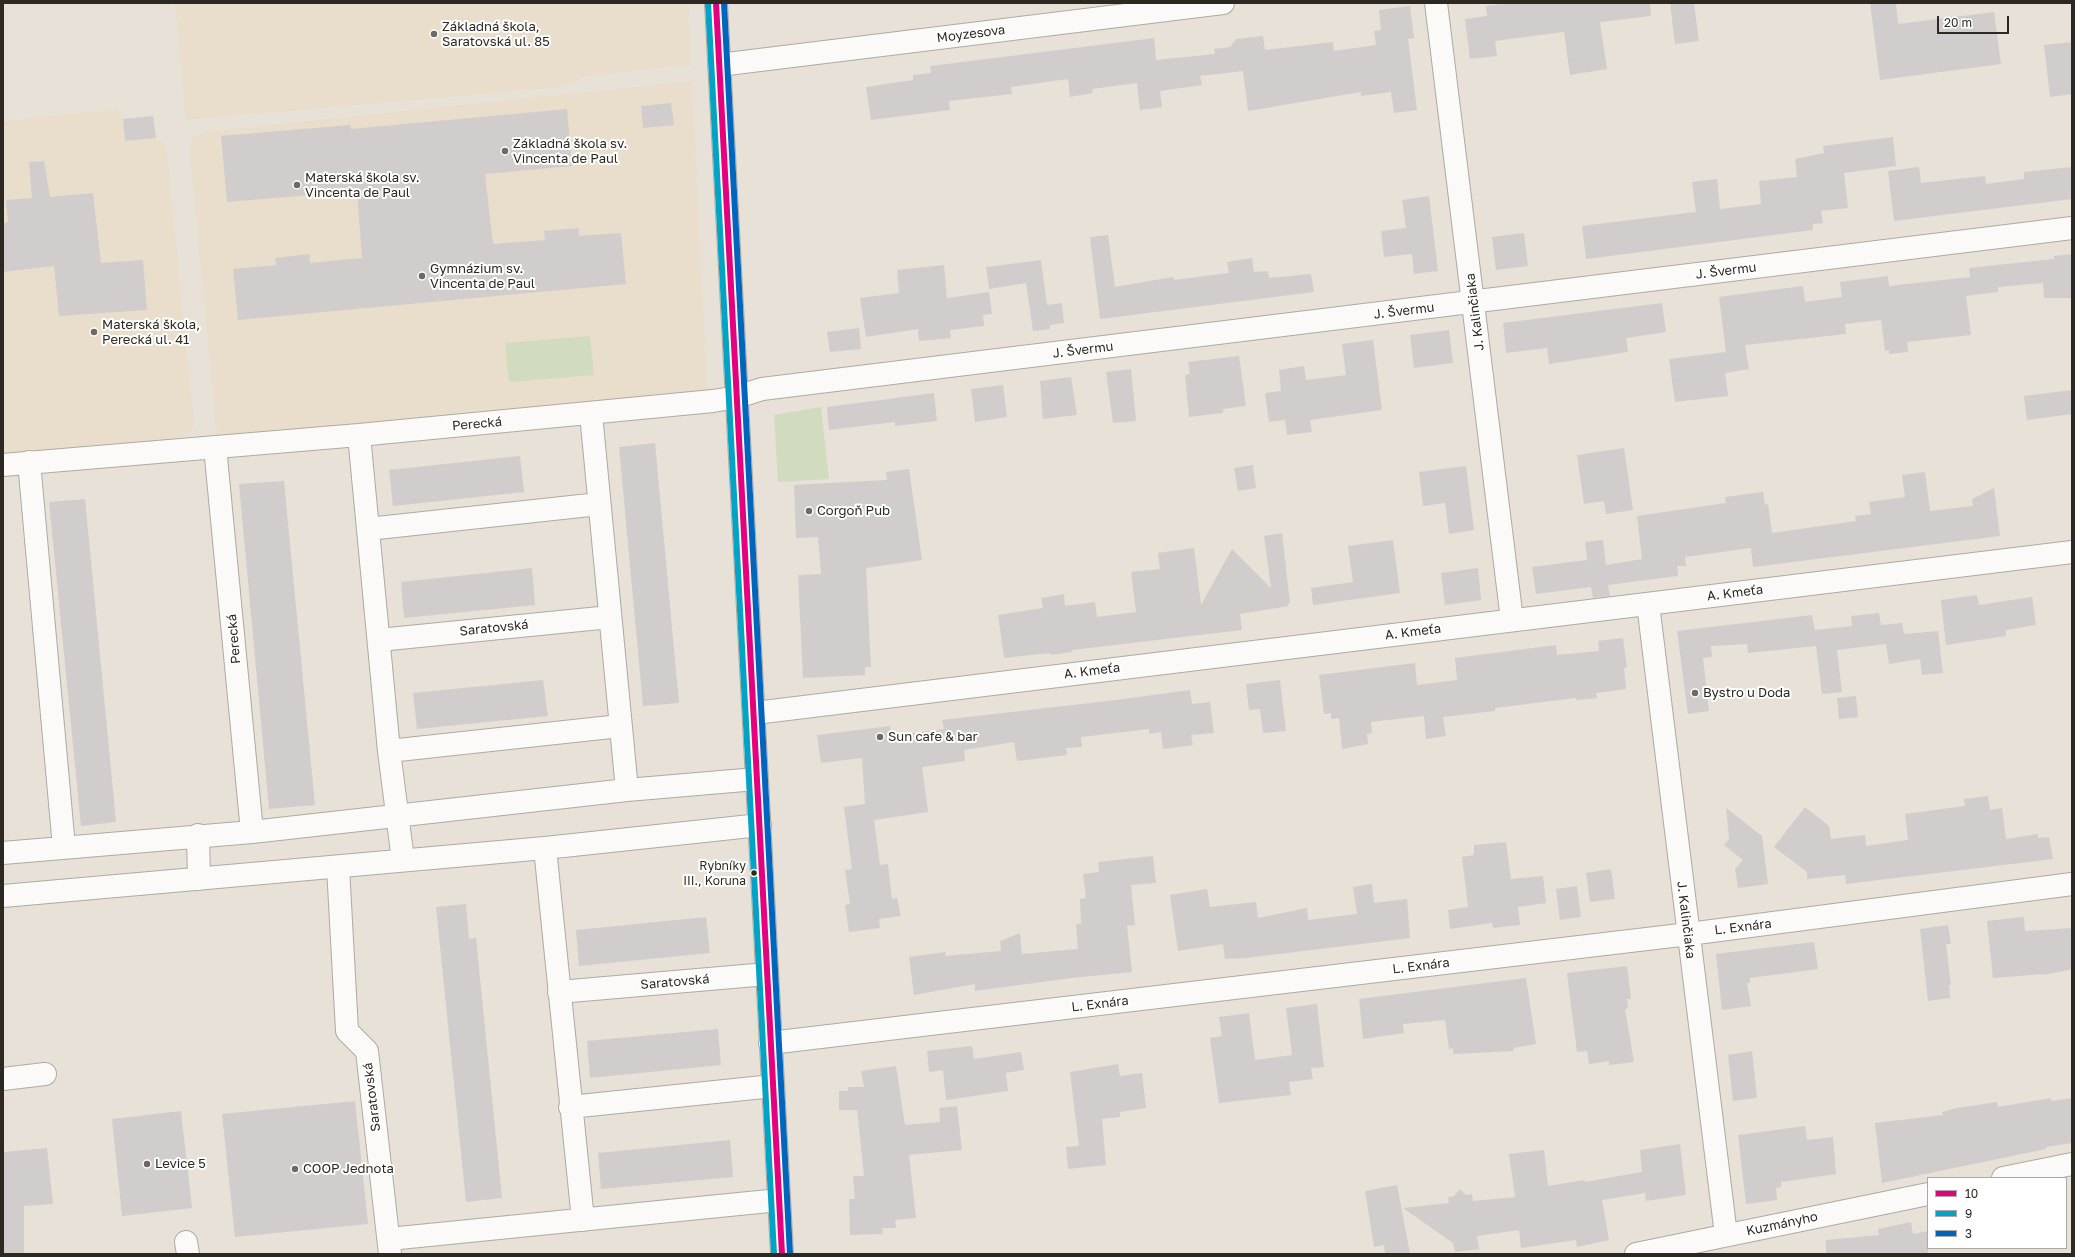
<!DOCTYPE html>
<meta charset="utf-8">
<style>
body{margin:0}
#map{position:relative;width:2075px;height:1257px;overflow:hidden;background:#e7e1d7;font-family:"Golos Text",sans-serif}
canvas{display:block}
.frame{position:absolute;inset:0;border:4px solid #2d2922;pointer-events:none}
.legend{position:absolute;left:1927px;top:1177px;width:140px;height:72px;box-sizing:border-box;background:#fff;border:1px solid #aba9a7;margin:0;padding:5px 7px;list-style:none;font-size:12px;color:#2d2922}
.legend li{display:flex;align-items:center;gap:8px;height:20px}
.legend b{width:20px;border:1px solid #aba9a7}
.scale{position:absolute;left:1937px;top:16px;width:72px;height:18px;box-sizing:border-box;border:2px solid #2d2922;border-top:0;padding-left:5px;font-size:12px;line-height:14px;white-space:nowrap;color:#2d2922;-webkit-text-stroke:3px #fff;paint-order:stroke}
</style>
<div id="map">
<canvas width="2075" height="1257"></canvas>
<div class="frame"></div>
<ul class="legend">
<li><b style="height:5px;background:#e5007d"></b>10</li>
<li><b style="height:5px;background:#02a3c5"></b>9</li>
<li><b style="height:5px;background:#0065bd"></b>3</li>
</ul>
<div class="scale">20 m</div>
</div>
<script>
const g = document.querySelector('canvas').getContext('2d');
g.lineJoin = 'round';
function fillPath(path, color) { g.fillStyle = color; g.fill(path, 'evenodd'); }
function stroke(path, color, width, dash) { g.strokeStyle = color; g.lineWidth = width; g.lineCap = dash ? 'butt' : 'round'; g.setLineDash(dash || []); g.stroke(path); }
function label(font, color, halo, rows, align = 'center') {
  g.font = font + ' "Golos Text",sans-serif'; g.lineWidth = 4; g.setLineDash([]); g.textBaseline = 'middle'; g.strokeStyle = halo; g.fillStyle = color; for (const [text, x, y, turn = 0] of rows) {
    g.save(); g.translate(x, y); g.rotate((+turn || 0) * Math.PI / 180); g.textAlign = isNaN(turn) ? turn : align; if (halo) g.strokeText(text, 0, 0); g.fillText(text, 0, 0); g.restore();
  }
}
const built = new Path2D(`
 M 175,3 L 688,3 L 691,65 L 585,76 L 563,87 L 186,120 Z
 M 692,81 L 707,395 L 217,436 L 189,142 L 203,132 Z
 M 118,109 L 123,119 L 125,141 L 156,138 L 166,146 L 194,426 L 178,443 L 3,456 L 3,121 Z`);
const green = new Path2D(`
 M 590,336 L 594,375 L 509,382 L 505,343 Z
 M 821,407 L 829,479 L 778,482 L 774,415 Z`);
const building = new Path2D(`
 M 1509,3 L 1650,3 L 1651,16 L 1600,22 L 1607,69 L 1570,75 L 1564,32 L 1495,41 L 1497,56 L 1470,59 L 1465,19 L 1487,16 L 1486,6 Z
 M 1670,3 L 1694,3 L 1699,41 L 1675,44 Z
 M 1870,3 L 1896,3 L 1898,24 L 1994,12 L 2001,64 L 1880,80 Z
 M 1410,6 L 1414,38 L 1408,39 L 1417,110 L 1394,113 L 1391,92 L 1361,96 L 1361,92 L 1248,111 L 1243,71 L 1200,76 L 1202,85 L 1160,91 L 1162,107 L 1140,110 L 1137,83 L 1092,89 L 1093,93 L 1070,97 L 1068,79 L 1011,87 L 1012,94 L 949,101 L 950,110 L 871,120 L 866,87 L 913,80 L 913,75 L 931,73 L 930,66 L 1154,38 L 1156,60 L 1215,54 L 1214,49 L 1230,47 L 1236,39 L 1263,36 L 1265,50 L 1333,42 L 1334,51 L 1376,45 L 1374,31 L 1381,30 L 1379,10 Z
 M 2072,42 L 2072,94 L 2050,97 L 2044,45 Z
 M 671,103 L 674,125 L 643,128 L 641,106 Z
 M 567,109 L 572,166 L 485,174 L 493,244 L 545,240 L 544,231 L 579,228 L 579,236 L 621,233 L 626,284 L 238,320 L 233,269 L 276,265 L 275,258 L 310,254 L 310,263 L 362,258 L 357,191 L 227,202 L 221,136 L 350,125 L 351,129 Z
 M 153,116 L 156,138 L 125,141 L 123,119 Z
 M 1893,137 L 1896,166 L 1844,173 L 1848,208 L 1821,211 L 1823,223 L 1813,224 L 1813,230 L 1586,259 L 1582,226 L 1696,212 L 1692,182 L 1717,179 L 1720,209 L 1761,204 L 1759,181 L 1797,177 L 1795,159 L 1824,153 L 1823,146 Z
 M 44,161 L 50,197 L 93,193 L 101,263 L 143,260 L 147,310 L 59,316 L 54,266 L 3,272 L 3,223 L 8,222 L 6,200 L 32,198 L 29,162 Z
 M 1919,167 L 1921,183 L 1985,176 L 1986,184 L 2024,179 L 2024,172 L 2072,167 L 2072,199 L 1894,221 L 1888,171 Z
 M 1429,196 L 1438,271 L 1414,274 L 1412,254 L 1384,257 L 1381,231 L 1406,228 L 1402,200 Z
 M 1524,233 L 1528,266 L 1496,270 L 1492,237 Z
 M 1108,235 L 1115,287 L 1173,277 L 1174,280 L 1229,273 L 1227,262 L 1252,258 L 1254,272 L 1268,271 L 1269,278 L 1311,274 L 1314,292 L 1100,319 L 1090,237 Z
 M 2072,254 L 2072,298 L 2044,298 L 2043,283 L 1998,287 L 1998,292 L 1966,296 L 1971,335 L 1907,342 L 1908,352 L 1889,354 L 1889,350 L 1885,351 L 1881,320 L 1845,324 L 1846,334 L 1745,345 L 1749,369 L 1725,373 L 1728,396 L 1675,402 L 1669,359 L 1726,352 L 1719,297 L 1803,286 L 1805,302 L 1842,297 L 1840,282 L 1888,276 L 1889,286 L 1970,277 L 1969,268 L 2054,259 L 2054,256 Z
 M 1041,260 L 1047,305 L 1062,303 L 1064,323 L 1050,325 L 1050,329 L 1033,331 L 1026,283 L 989,289 L 986,267 Z
 M 944,265 L 947,298 L 989,292 L 992,314 L 983,315 L 984,326 L 950,330 L 951,338 L 919,341 L 918,329 L 866,337 L 860,298 L 899,293 L 897,270 Z
 M 1662,303 L 1666,332 L 1626,338 L 1628,352 L 1549,364 L 1547,348 L 1506,353 L 1503,323 Z
 M 859,328 L 861,349 L 830,352 L 827,332 Z
 M 1449,330 L 1453,363 L 1414,368 L 1410,335 Z
 M 1373,340 L 1382,410 L 1310,420 L 1312,432 L 1287,435 L 1285,420 L 1269,422 L 1265,393 L 1281,391 L 1279,370 L 1304,366 L 1306,380 L 1346,375 L 1342,344 Z
 M 1239,356 L 1246,406 L 1223,409 L 1223,413 L 1189,417 L 1185,375 L 1190,374 L 1188,362 Z
 M 1131,369 L 1136,421 L 1113,423 L 1106,372 Z
 M 1071,377 L 1077,415 L 1043,419 L 1040,381 Z
 M 1003,385 L 1007,417 L 975,422 L 971,389 Z
 M 2072,390 L 2072,414 L 2027,420 L 2024,396 Z
 M 934,393 L 937,421 L 895,426 L 895,422 L 829,430 L 827,407 Z
 M 655,443 L 679,703 L 643,706 L 619,447 Z
 M 1624,448 L 1633,510 L 1606,514 L 1604,501 L 1584,504 L 1577,455 Z
 M 520,456 L 524,492 L 393,506 L 389,470 Z
 M 1253,465 L 1256,488 L 1238,491 L 1234,468 Z
 M 1466,466 L 1474,530 L 1449,534 L 1445,503 L 1423,506 L 1419,472 Z
 M 909,469 L 922,560 L 866,568 L 871,667 L 865,667 L 865,675 L 803,678 L 798,575 L 821,574 L 818,537 L 796,538 L 794,485 L 887,480 L 886,472 Z
 M 1925,472 L 1930,511 L 1973,506 L 1972,499 L 1994,488 L 2000,536 L 1753,567 L 1751,548 L 1685,557 L 1686,566 L 1677,566 L 1678,576 L 1608,585 L 1610,596 L 1593,598 L 1591,587 L 1536,594 L 1532,567 L 1587,560 L 1585,542 L 1603,540 L 1606,565 L 1642,559 L 1637,516 L 1726,503 L 1725,497 L 1763,492 L 1765,505 L 1768,504 L 1772,533 L 1856,521 L 1855,516 L 1871,514 L 1869,502 L 1905,497 L 1902,475 Z
 M 284,481 L 315,805 L 269,809 L 239,484 Z
 M 85,499 L 116,822 L 81,826 L 49,502 Z
 M 1282,533 L 1290,603 L 1287,604 L 1289,606 L 1240,614 L 1242,630 L 1072,650 L 1072,652 L 1050,655 L 1050,653 L 1004,658 L 998,615 L 1043,608 L 1041,598 L 1064,594 L 1065,606 L 1095,602 L 1097,617 L 1136,612 L 1131,572 L 1160,569 L 1158,553 L 1194,548 L 1201,605 L 1232,549 L 1271,588 L 1264,536 Z
 M 1393,540 L 1400,593 L 1313,605 L 1311,588 L 1353,582 L 1348,546 Z
 M 532,568 L 535,605 L 404,618 L 401,582 Z
 M 1478,568 L 1481,600 L 1445,605 L 1441,573 Z
 M 1977,595 L 1979,605 L 2032,597 L 2036,625 L 2006,630 L 2006,636 L 1946,645 L 1941,600 Z
 M 1879,613 L 1881,625 L 1902,623 L 1904,634 L 1938,631 L 1943,673 L 1922,675 L 1920,659 L 1889,664 L 1886,644 L 1837,650 L 1842,692 L 1822,694 L 1816,646 L 1748,653 L 1747,644 L 1711,646 L 1712,657 L 1703,658 L 1709,711 L 1688,714 L 1677,631 L 1812,615 L 1815,630 L 1852,626 L 1851,616 Z
 M 1623,638 L 1627,667 L 1624,668 L 1626,689 L 1596,693 L 1597,698 L 1576,700 L 1576,698 L 1495,708 L 1495,711 L 1443,717 L 1446,736 L 1426,739 L 1424,716 L 1371,722 L 1372,733 L 1367,734 L 1368,744 L 1342,749 L 1339,718 L 1331,719 L 1331,713 L 1324,714 L 1319,675 L 1415,663 L 1417,685 L 1457,680 L 1455,658 L 1556,645 L 1557,655 L 1599,651 L 1598,641 Z
 M 543,680 L 548,716 L 417,729 L 413,693 Z
 M 1280,680 L 1286,731 L 1263,733 L 1260,709 L 1249,710 L 1246,684 Z
 M 1190,690 L 1192,704 L 1210,702 L 1214,733 L 1191,735 L 1193,745 L 1163,749 L 1161,732 L 1149,734 L 1149,729 L 1081,737 L 1082,747 L 1066,748 L 1067,755 L 1017,761 L 1014,742 L 964,750 L 965,761 L 922,767 L 928,812 L 874,820 L 880,865 L 888,864 L 892,899 L 897,898 L 901,916 L 879,919 L 880,928 L 849,932 L 845,905 L 850,904 L 845,870 L 852,869 L 844,807 L 865,804 L 862,758 L 821,763 L 817,735 L 890,726 L 891,736 L 944,729 L 942,720 L 1116,700 Z
 M 1856,696 L 1858,717 L 1839,719 L 1837,698 Z
 M 1988,796 L 1990,810 L 2002,808 L 2006,839 L 2038,834 L 2038,838 L 2049,837 L 2053,859 L 1846,884 L 1845,875 L 1807,879 L 1807,872 L 1774,847 L 1805,807 L 1829,826 L 1831,839 L 1865,835 L 1866,846 L 1908,840 L 1905,814 L 1965,806 L 1964,799 Z
 M 1726,808 L 1762,836 L 1768,884 L 1738,888 L 1735,869 L 1743,860 L 1724,845 L 1729,839 Z
 M 1506,842 L 1511,879 L 1543,876 L 1546,903 L 1518,907 L 1520,925 L 1493,928 L 1492,923 L 1450,929 L 1448,910 L 1468,907 L 1462,857 L 1474,855 L 1474,845 Z
 M 1153,856 L 1156,883 L 1131,885 L 1135,925 L 1127,926 L 1132,972 L 1072,978 L 975,991 L 975,984 L 914,995 L 909,957 L 945,952 L 946,956 L 1001,951 L 1000,941 L 1020,933 L 1022,954 L 1078,949 L 1076,924 L 1081,924 L 1080,899 L 1086,898 L 1083,874 L 1099,872 L 1098,862 Z
 M 1611,869 L 1615,899 L 1590,902 L 1586,873 Z
 M 1372,884 L 1374,903 L 1407,899 L 1410,938 L 1246,958 L 1225,959 L 1223,944 L 1178,951 L 1170,895 L 1207,889 L 1210,907 L 1256,902 L 1258,918 L 1307,908 L 1308,920 L 1357,914 L 1353,887 Z
 M 1577,886 L 1581,917 L 1560,920 L 1556,889 Z
 M 466,904 L 469,939 L 476,938 L 502,1198 L 466,1202 L 436,907 Z
 M 706,917 L 710,953 L 579,966 L 576,930 Z
 M 2024,917 L 2025,931 L 2072,928 L 2072,969 L 2044,975 L 2044,974 L 1993,978 L 1987,921 Z
 M 1948,925 L 1951,944 L 1946,944 L 1951,985 L 1949,985 L 1950,998 L 1928,1001 L 1920,929 Z
 M 1814,942 L 1818,969 L 1750,978 L 1750,983 L 1747,983 L 1751,1006 L 1722,1010 L 1716,954 Z
 M 1627,966 L 1631,999 L 1627,999 L 1628,1008 L 1625,1009 L 1634,1062 L 1609,1065 L 1609,1061 L 1589,1064 L 1587,1051 L 1577,1052 L 1567,973 Z
 M 1526,978 L 1536,1044 L 1513,1048 L 1514,1051 L 1453,1054 L 1453,1048 L 1449,1049 L 1445,1020 L 1403,1024 L 1404,1033 L 1363,1039 L 1359,999 Z
 M 1317,1004 L 1324,1067 L 1311,1068 L 1313,1079 L 1289,1082 L 1291,1095 L 1219,1103 L 1210,1038 L 1222,1036 L 1219,1017 L 1249,1013 L 1255,1060 L 1292,1055 L 1286,1008 Z
 M 718,1029 L 721,1065 L 590,1078 L 587,1041 Z
 M 972,1046 L 974,1059 L 1021,1052 L 1024,1070 L 1006,1073 L 1008,1091 L 946,1100 L 943,1070 L 929,1072 L 927,1051 Z
 M 1752,1051 L 1757,1098 L 1733,1101 L 1728,1055 Z
 M 1118,1064 L 1120,1076 L 1142,1073 L 1146,1108 L 1120,1112 L 1120,1117 L 1102,1119 L 1106,1165 L 1068,1169 L 1066,1147 L 1079,1146 L 1070,1072 Z
 M 896,1066 L 905,1125 L 940,1122 L 939,1108 L 957,1106 L 962,1150 L 909,1155 L 916,1218 L 895,1220 L 896,1228 L 882,1228 L 883,1234 L 850,1235 L 849,1199 L 855,1199 L 853,1176 L 864,1176 L 857,1110 L 839,1110 L 839,1091 L 848,1091 L 848,1087 L 864,1087 L 861,1071 Z
 M 2051,1098 L 2051,1101 L 2072,1098 L 2072,1143 L 2046,1147 L 2046,1149 L 1882,1183 L 1875,1123 L 1943,1115 L 1942,1112 L 1957,1108 L 1997,1102 L 1998,1107 Z
 M 355,1101 L 368,1224 L 235,1237 L 222,1114 Z
 M 181,1111 L 192,1208 L 122,1216 L 112,1119 Z
 M 1805,1126 L 1807,1140 L 1833,1137 L 1836,1174 L 1781,1182 L 1781,1187 L 1776,1188 L 1777,1200 L 1746,1204 L 1738,1135 Z
 M 730,1140 L 733,1177 L 601,1189 L 598,1153 Z
 M 1680,1144 L 1686,1195 L 1646,1201 L 1645,1193 L 1602,1200 L 1609,1240 L 1577,1247 L 1576,1240 L 1521,1248 L 1519,1230 L 1477,1236 L 1479,1249 L 1455,1252 L 1453,1243 L 1403,1208 L 1449,1203 L 1448,1197 L 1454,1196 L 1460,1189 L 1466,1195 L 1472,1194 L 1473,1201 L 1515,1197 L 1509,1154 L 1544,1150 L 1548,1186 L 1584,1180 L 1585,1182 L 1642,1172 L 1640,1150 Z
 M 47,1148 L 53,1204 L 24,1206 L 24,1254 L 3,1254 L 3,1152 Z
 M 1397,1185 L 1410,1254 L 1385,1254 L 1384,1245 L 1374,1247 L 1365,1191 Z
 M 1911,1222 L 1913,1234 L 1928,1231 L 1928,1254 L 1826,1254 L 1826,1240 L 1879,1235 L 1878,1229 Z`);
const minor = new Path2D(`
 M 716,3 L 782,1254
 M 1436,3 L 1512,620
 M 719,65 L 1223,3
 M 591,414 L 627,790
 M 359,435 L 389,751 L 403,860
 M 215,447 L 252,832
 M 29,462 L 64,847
 M 3,465 L 359,435 L 713,401 L 737,397 L 762,389 L 2072,228
 M 368,529 L 599,504
 M 1648,604 L 1726,1235
 M 379,640 L 610,617
 M 755,713 L 2072,552
 M 389,751 L 620,726
 M 198,835 L 199,879
 M 545,848 L 583,1220
 M 3,853 L 252,832 L 627,790 L 756,779
 M 338,867 L 347,1031 L 367,1051 L 390,1254
 M 3,896 L 545,848 L 760,825
 M 559,992 L 767,974
 M 770,1043 L 1689,934 L 2072,884
 M 3,1079 L 45,1074
 M 570,1107 L 773,1086
 M 2003,1178 L 2072,1164
 M 389,1239 L 779,1200
 M 186,1242 L 188,1254
 M 1636,1254 L 1928,1194`);
const bus1 = new Path2D(`
 M 716,3 L 782,1254`);
const bus2 = new Path2D(`
 M 708,3 L 774,1254`);
const bus3 = new Path2D(`
 M 724,3 L 790,1254`);
const markers = [
 [434,34,4,"#6e6961"],
 [505,151,4,"#6e6961"],
 [297,185,4,"#6e6961"],
 [422,276,4,"#6e6961"],
 [94,332,4,"#6e6961"],
 [809,511,4,"#6e6961"],
 [1695,693,4,"#6e6961"],
 [880,737,4,"#6e6961"],
 [754,873,3.5,"#2d2922"],
 [147,1164,4,"#6e6961"],
 [295,1169,4,"#6e6961"]
];
const busNames = [
 ["Rybníky",746,866],
 ["III., Koruna",746,881]
];
const poiNames = [
 ["Základná škola,",442,27],
 ["Saratovská ul. 85",442,42],
 ["Základná škola sv.",513,144],
 ["Vincenta de Paul",513,159],
 ["Materská škola sv.",305,178],
 ["Vincenta de Paul",305,193],
 ["Gymnázium sv.",430,269],
 ["Vincenta de Paul",430,284],
 ["Materská škola,",102,325],
 ["Perecká ul. 41",102,340],
 ["Corgoň Pub",817,511],
 ["Bystro u Doda",1703,693],
 ["Sun cafe & bar",888,737],
 ["Levice 5",155,1164],
 ["COOP Jednota",303,1169]
];
const streetNames = [
 ["Moyzesova",971,34,-7],
 ["J. Švermu",1726,271,-7],
 ["J. Švermu",1404,311,-7],
 ["J. Kalinčiaka",1475,312,-97],
 ["J. Švermu",1083,350,-7],
 ["Perecká",477,424,-5],
 ["A. Kmeťa",1735,593,-7],
 ["Saratovská",494,628,-6],
 ["A. Kmeťa",1413,632,-7],
 ["Perecká",234,639,-95],
 ["A. Kmeťa",1092,671,-7],
 ["J. Kalinčiaka",1686,920,83],
 ["L. Exnára",1743,927,-7],
 ["L. Exnára",1421,966,-7],
 ["Saratovská",675,982,-5],
 ["L. Exnára",1100,1004,-7],
 ["Saratovská",372,1097,-97],
 ["Kuzmányho",1782,1224,-12]
];
fillPath(built, '#e9decb');
fillPath(green, '#d1dcbf');
fillPath(building, '#d1cdcc');
stroke(minor, '#afaaa2', 24);
stroke(minor, '#fbfaf9', 22);
stroke(bus1, '#e5007d', 6);
stroke(bus2, '#02a3c5', 6);
stroke(bus3, '#0065bd', 6);
for (const [x, y, r, color] of markers) { const dot = new Path2D(); dot.arc(x, y, r, 0, 2 * Math.PI); g.fillStyle = color; g.fill(dot); stroke(dot, '#fff', 1.5); }
label('12px', '#2d2922', '#fff', busNames, 'right');
label('13px', '#2d2922', '#fff', poiNames, 'left');
label('13px', '#2d2922', '#fff', streetNames);
</script>
